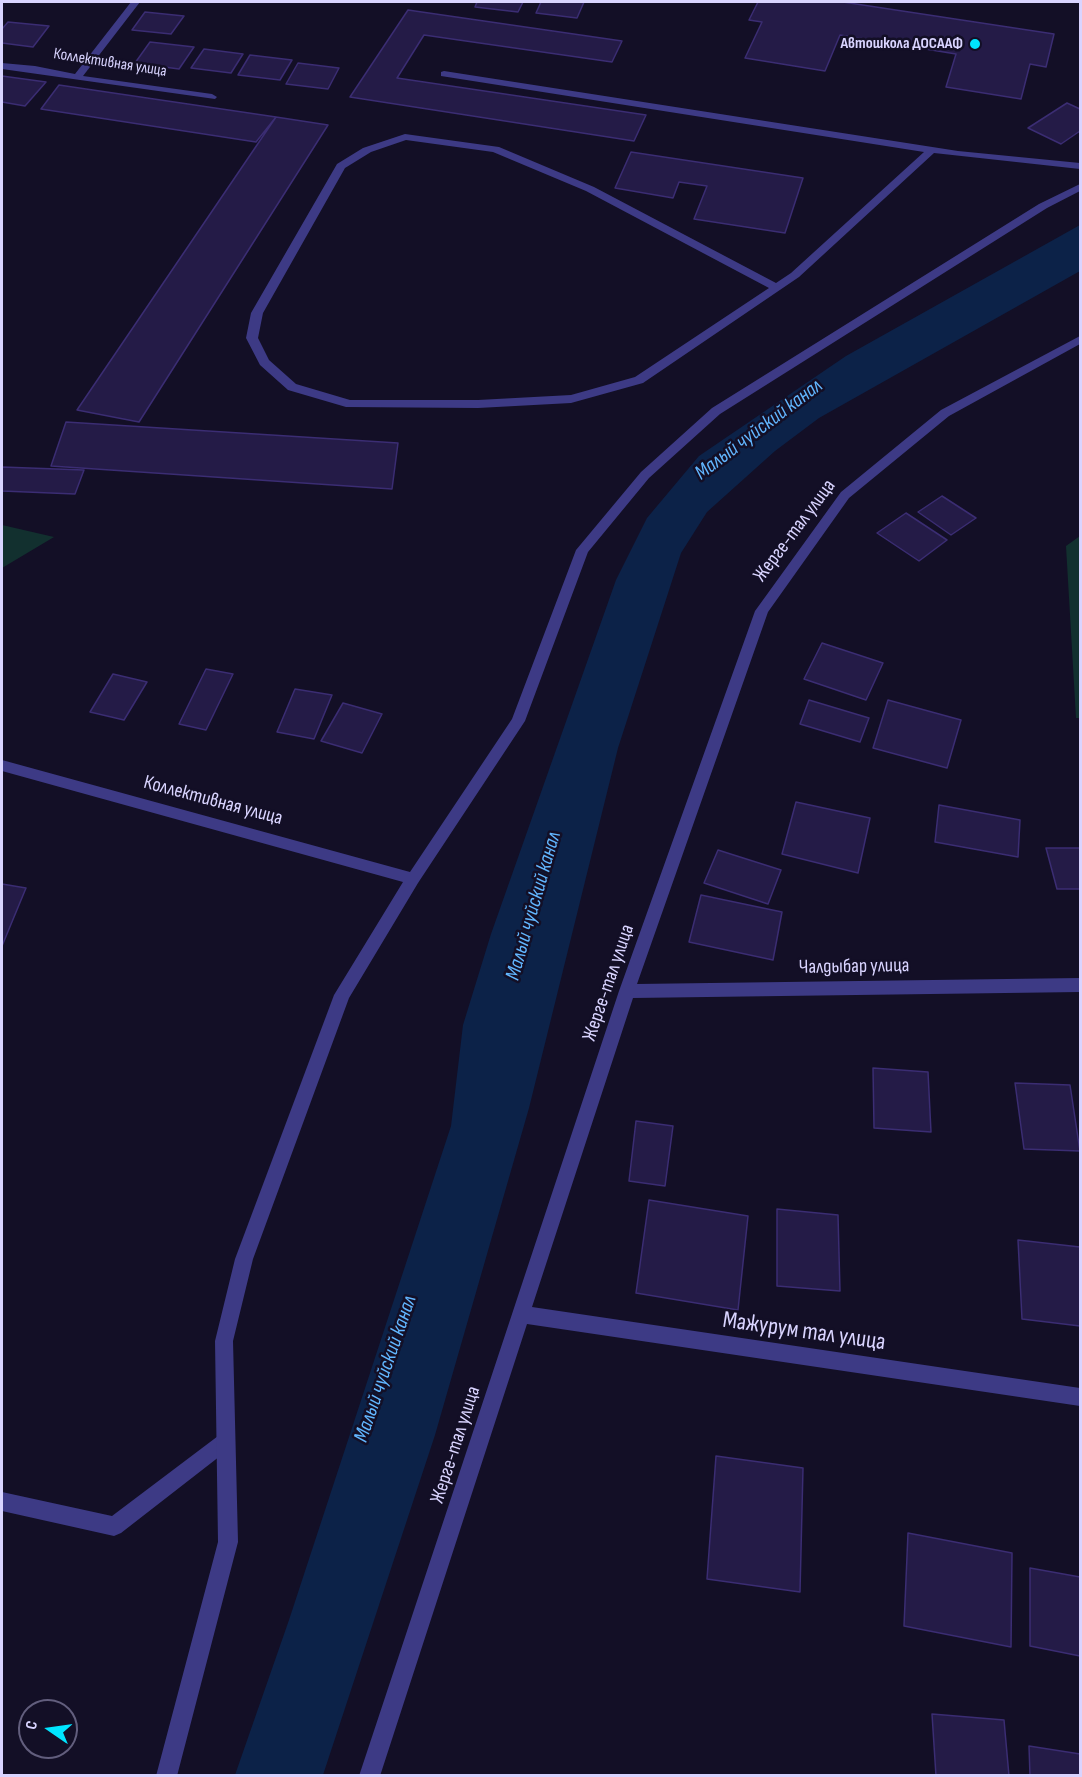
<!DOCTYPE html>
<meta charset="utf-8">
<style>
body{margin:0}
#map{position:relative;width:1082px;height:1777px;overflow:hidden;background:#130f26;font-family:"Sofia Sans Condensed",sans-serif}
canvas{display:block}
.frame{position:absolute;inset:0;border:3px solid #d9d4ff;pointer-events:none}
.north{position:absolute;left:18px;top:1699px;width:60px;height:60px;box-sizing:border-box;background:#130f26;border:2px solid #625e7d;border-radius:50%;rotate:283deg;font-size:16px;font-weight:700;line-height:24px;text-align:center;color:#d9d4ff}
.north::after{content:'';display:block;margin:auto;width:21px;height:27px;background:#00e5ff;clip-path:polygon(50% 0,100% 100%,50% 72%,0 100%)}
</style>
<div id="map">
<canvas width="1082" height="1777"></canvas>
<div class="frame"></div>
<div class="north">С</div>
</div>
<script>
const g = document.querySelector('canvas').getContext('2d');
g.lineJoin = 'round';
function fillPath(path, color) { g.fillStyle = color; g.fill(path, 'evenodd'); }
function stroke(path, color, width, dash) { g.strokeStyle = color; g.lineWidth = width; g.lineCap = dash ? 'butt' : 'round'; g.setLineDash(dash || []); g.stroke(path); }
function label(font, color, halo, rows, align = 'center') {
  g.font = font + ' "Sofia Sans Condensed",sans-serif'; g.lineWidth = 5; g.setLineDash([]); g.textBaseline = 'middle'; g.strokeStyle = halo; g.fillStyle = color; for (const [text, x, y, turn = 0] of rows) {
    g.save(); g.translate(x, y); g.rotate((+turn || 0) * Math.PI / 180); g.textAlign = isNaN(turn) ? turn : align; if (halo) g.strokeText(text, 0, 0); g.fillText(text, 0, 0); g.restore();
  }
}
const green = new Path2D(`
 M 2,525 L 54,537 L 2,568 Z
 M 1080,536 L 1080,718 L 1076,718 L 1066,546 Z`);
const water = new Path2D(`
 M 1080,225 L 1080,271 L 819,418 L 775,451 L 707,512 L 681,553 L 618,748 L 529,1108 L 435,1435 L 323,1775 L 235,1775 L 289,1620 L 451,1126 L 463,1025 L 491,934 L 616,580 L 647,518 L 699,456 L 846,356 Z`);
const building = new Path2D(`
 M 477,2 L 523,2 L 518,12 L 475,7 Z
 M 541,2 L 584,2 L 577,18 L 536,13 Z
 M 758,2 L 843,2 L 1054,34 L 1046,67 L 1030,64 L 1021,99 L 946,87 L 956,54 L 840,35 L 825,71 L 745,58 L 762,22 L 749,20 Z
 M 408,10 L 622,41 L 612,62 L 424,35 L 397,78 L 646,115 L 634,141 L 350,97 Z
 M 145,12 L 184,16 L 171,34 L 132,30 Z
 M 8,22 L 49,26 L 33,47 L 2,43 L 2,29 Z
 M 150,42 L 194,47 L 179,69 L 135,63 Z
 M 204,49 L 243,54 L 231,73 L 191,68 Z
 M 250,55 L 292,60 L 280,80 L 238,75 Z
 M 298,63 L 339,68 L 328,89 L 286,84 Z
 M 2,76 L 46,82 L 25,106 L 2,102 Z
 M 59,85 L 276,117 L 256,142 L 41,109 Z
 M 1067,103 L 1080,109 L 1080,131 L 1061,144 L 1028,128 Z
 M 276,117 L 328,125 L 139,422 L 77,410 Z
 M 631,152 L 803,178 L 785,233 L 694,219 L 707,186 L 679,182 L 673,198 L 615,188 Z
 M 66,422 L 398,443 L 392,489 L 51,466 Z
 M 2,467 L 84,470 L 75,494 L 2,491 Z
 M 942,496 L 976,518 L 951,535 L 918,512 Z
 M 906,513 L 947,540 L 919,561 L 877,533 Z
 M 822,643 L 883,663 L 866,700 L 804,679 Z
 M 206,669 L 233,674 L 206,730 L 179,724 Z
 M 113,674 L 147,682 L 124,720 L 90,712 Z
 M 295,689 L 332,695 L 314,739 L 277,732 Z
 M 809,700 L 869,718 L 860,742 L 800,724 Z
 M 888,700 L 961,720 L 947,768 L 873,748 Z
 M 343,703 L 382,714 L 362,753 L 321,741 Z
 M 796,802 L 870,818 L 858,873 L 782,854 Z
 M 939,805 L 1020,820 L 1018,857 L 935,842 Z
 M 1046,848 L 1080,848 L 1080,889 L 1057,889 Z
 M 718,850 L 781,870 L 768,904 L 704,883 Z
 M 2,884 L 26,888 L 2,946 Z
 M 701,895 L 782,912 L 773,960 L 689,942 Z
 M 873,1068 L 928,1072 L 931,1132 L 874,1128 Z
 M 1015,1083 L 1070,1085 L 1080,1151 L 1024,1149 Z
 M 636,1121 L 673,1126 L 665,1186 L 629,1181 Z
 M 649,1200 L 748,1216 L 738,1310 L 636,1293 Z
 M 777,1209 L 838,1215 L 840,1291 L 777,1286 Z
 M 1018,1240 L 1080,1247 L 1080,1326 L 1022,1319 Z
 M 716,1456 L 803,1468 L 800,1592 L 707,1579 Z
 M 908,1533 L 1012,1553 L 1011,1647 L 904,1626 Z
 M 1030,1568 L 1080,1577 L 1080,1656 L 1030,1646 Z
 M 932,1714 L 1004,1720 L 1009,1776 L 936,1776 Z
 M 1029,1746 L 1080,1754 L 1080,1776 L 1030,1776 Z`);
const lane = new Path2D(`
 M 444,71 L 958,151 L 1080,163 L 1080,169 L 934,153 L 799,277 L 643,383 L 571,403 L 478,408 L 346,407 L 288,390 L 260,365 L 246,338 L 251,313 L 337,164 L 363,148 L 405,134 L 499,147 L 594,187 L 776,283 L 791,273 L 924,152 L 441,76 L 441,72 ZM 406,140 L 493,152 L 586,191 L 769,288 L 635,377 L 571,395 L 478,400 L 350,400 L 296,384 L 269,360 L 258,338 L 263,313 L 345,168 L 371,152 Z
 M 226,1430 L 233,1432 L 235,1439 L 233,1446 L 121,1533 L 114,1536 L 2,1511 L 2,1492 L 112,1516 Z`);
const street = new Path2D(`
 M 131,2 L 140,2 L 83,76 L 212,94 L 217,97 L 215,99 L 2,69 L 2,63 L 35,66 L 75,74 Z
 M 1080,184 L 1080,191 L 1047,208 L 720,414 L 649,478 L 588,552 L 525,721 L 418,883 L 349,998 L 253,1259 L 233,1341 L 238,1542 L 177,1776 L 156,1776 L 218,1542 L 215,1341 L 235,1259 L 334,995 L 403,882 L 2,771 L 2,760 L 410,872 L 512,719 L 576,550 L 641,472 L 712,408 L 1039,204 Z
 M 1080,336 L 1080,344 L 949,416 L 849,498 L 768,612 L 637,984 L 1080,978 L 1080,992 L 633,998 L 532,1307 L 1080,1388 L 1080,1406 L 527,1324 L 380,1776 L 359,1776 L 619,991 L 755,611 L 841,492 L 941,410 Z`);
const markers = [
 [975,44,6,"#00e5ff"]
];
const farPoinames = [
 ["Автошкола ДОСААФ",963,44]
];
const farStreetnames = [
 ["Коллективная улица",110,63,9]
];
const streetNames = [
 ["Жерге-тал улица",795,531,-53],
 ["Коллективная улица",213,801,15],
 ["Чалдыбар улица",854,967,-1],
 ["Жерге-тал улица",609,983,-71],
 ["Жерге-тал улица",456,1445,-72]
];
const waterNames = [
 ["Малый чуйский канал",759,430,-37],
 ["Малый чуйский канал",534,906,-74],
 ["Малый чуйский канал",386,1369,-71]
];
const nearStreetnames = [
 ["Мажурум тал улица",804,1332,8]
];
fillPath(green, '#12302f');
fillPath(water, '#0c2248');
fillPath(building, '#241b47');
stroke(building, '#3b2d73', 1.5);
fillPath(lane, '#3d3a85');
fillPath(street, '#3d3a85');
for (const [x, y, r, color] of markers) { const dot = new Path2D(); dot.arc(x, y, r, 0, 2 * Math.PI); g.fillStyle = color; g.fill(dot); stroke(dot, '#130f26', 2); }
label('bold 16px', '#d9d4ff', '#130f26', farPoinames, 'right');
label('16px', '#d9d4ff', '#130f26', farStreetnames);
label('20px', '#d9d4ff', '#130f26', streetNames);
label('italic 21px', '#62b6ff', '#130f26', waterNames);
label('24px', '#d9d4ff', '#130f26', nearStreetnames);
</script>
